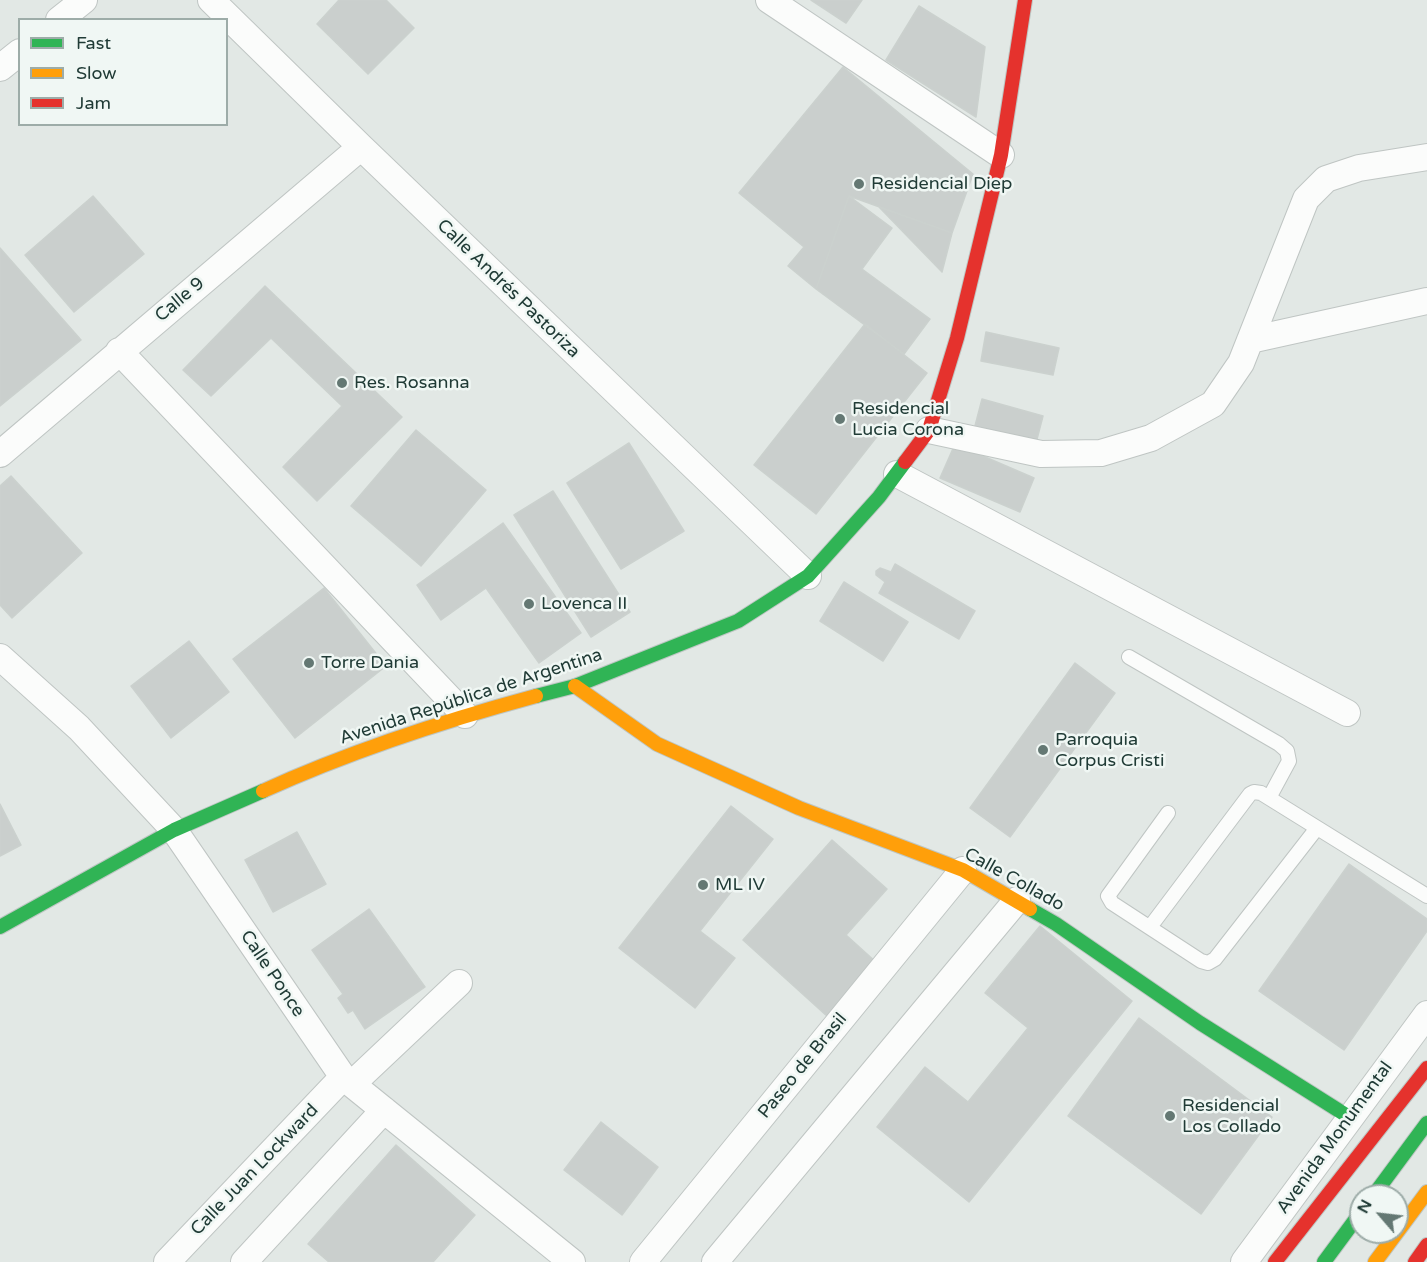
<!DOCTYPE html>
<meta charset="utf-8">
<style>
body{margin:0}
#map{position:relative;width:1427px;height:1262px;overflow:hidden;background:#e2e8e5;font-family:"Varela Round",sans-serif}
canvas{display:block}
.legend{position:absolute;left:18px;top:18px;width:210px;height:108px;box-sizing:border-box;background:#f0f7f4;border:2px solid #9daca8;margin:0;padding:8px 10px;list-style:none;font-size:18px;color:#203b36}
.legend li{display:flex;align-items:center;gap:12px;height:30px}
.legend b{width:30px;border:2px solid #9daca8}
.north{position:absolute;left:1349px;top:1184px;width:60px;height:60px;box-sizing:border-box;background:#f0f7f4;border:2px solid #9daca8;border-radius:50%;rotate:298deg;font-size:16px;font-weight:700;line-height:24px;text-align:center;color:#203b36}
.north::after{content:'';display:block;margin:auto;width:21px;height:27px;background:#647873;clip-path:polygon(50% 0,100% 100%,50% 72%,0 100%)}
</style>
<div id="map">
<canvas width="1427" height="1262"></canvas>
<ul class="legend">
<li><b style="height:8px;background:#30b455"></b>Fast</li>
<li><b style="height:8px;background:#ff9f0a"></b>Slow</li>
<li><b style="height:8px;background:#e5322d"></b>Jam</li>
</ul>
<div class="north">N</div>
</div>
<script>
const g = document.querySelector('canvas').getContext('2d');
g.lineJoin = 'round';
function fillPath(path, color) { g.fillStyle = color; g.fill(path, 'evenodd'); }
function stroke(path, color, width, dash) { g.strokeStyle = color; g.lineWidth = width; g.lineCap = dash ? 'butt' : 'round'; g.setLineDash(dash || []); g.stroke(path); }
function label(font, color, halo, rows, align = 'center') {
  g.font = font + ' "Varela Round",sans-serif'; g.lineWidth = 5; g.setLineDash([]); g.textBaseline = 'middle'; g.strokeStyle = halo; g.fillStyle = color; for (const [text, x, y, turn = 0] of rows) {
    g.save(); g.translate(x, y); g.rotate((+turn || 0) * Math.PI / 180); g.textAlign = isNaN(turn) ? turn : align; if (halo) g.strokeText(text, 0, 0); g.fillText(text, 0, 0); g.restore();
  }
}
const building = new Path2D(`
 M 339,0 L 386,0 L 414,28 L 368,74 L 317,24 Z
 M 811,0 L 862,0 L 846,23 Z
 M 919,6 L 985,47 L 976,117 L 886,60 Z
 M 843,67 L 973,174 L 952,233 L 849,196 L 816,289 L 788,266 L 804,247 L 739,193 Z
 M 93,196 L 144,254 L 74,312 L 25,255 Z
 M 849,196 L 892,228 L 862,269 L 930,319 L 904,354 L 816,289 Z
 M 879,207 L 952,233 L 942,272 Z
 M 0,248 L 81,340 L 0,406 Z
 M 265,286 L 402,417 L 317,501 L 283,467 L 342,406 L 271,338 L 211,396 L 183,370 Z
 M 865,324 L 927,373 L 816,514 L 754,465 Z
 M 986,332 L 1059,348 L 1053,375 L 981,361 Z
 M 982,399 L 1043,416 L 1036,443 L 975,426 Z
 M 416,430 L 486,490 L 421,566 L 351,506 Z
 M 629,443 L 684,531 L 621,569 L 567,483 Z
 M 955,444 L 1034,478 L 1020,512 L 940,478 Z
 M 11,476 L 82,553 L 12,618 L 0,605 L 0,486 Z
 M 553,491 L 630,612 L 591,637 L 514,515 Z
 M 503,523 L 581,633 L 539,663 L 486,588 L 441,620 L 417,585 Z
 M 895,564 L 975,611 L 959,639 L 879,593 L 885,582 L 876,575 L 876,571 L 880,568 L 891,572 Z
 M 844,582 L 908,622 L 883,661 L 820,621 Z
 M 324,588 L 386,666 L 295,738 L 233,659 Z
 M 189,641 L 229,692 L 171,738 L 131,686 Z
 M 1075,663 L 1115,693 L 1010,837 L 970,808 Z
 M 0,804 L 21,845 L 0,856 Z
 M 731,806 L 773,839 L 700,931 L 735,958 L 695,1008 L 619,948 Z
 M 297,832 L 326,884 L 273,912 L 245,860 Z
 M 832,840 L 887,889 L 846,935 L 877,963 L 828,1017 L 743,940 Z
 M 1349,864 L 1427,919 L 1427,931 L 1344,1050 L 1259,991 Z
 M 369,909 L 425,987 L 365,1029 L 353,1010 L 348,1013 L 338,998 L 343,994 L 312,950 Z
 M 1040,926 L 1132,1001 L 969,1202 L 877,1127 L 925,1067 L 968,1102 L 1028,1028 L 985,993 Z
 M 1139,1018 L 1272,1117 L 1201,1214 L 1068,1116 Z
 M 601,1122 L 658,1167 L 622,1215 L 564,1170 Z
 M 396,1145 L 475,1215 L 433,1262 L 329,1262 L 308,1244 Z`);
const lane = new Path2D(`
 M 1129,657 L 1279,744 L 1287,751 L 1289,761 L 1269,798
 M 1168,813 L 1108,896 L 1112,903 L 1201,961 L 1208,963 L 1215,959 L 1317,828
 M 1150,927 L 1250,794 L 1254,792 L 1261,793 L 1427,896`);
const street = new Path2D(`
 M 211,0 L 361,147 L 808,576
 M 769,0 L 1001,155
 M 59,20 L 84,0
 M 0,68 L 20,52
 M 1250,340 L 1427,301
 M 119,351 L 465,715
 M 929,430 L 1041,454 L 1101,453 L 1151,438 L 1213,404 L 1241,363 L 1306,199 L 1326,179 L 1359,168 L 1427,157
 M 0,454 L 361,147
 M 897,474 L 1347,713
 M 0,657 L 79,728 L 174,830 L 343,1077 L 572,1262
 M 352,1084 L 459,983
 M 167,1262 L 343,1077
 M 244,1262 L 384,1110
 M 643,1262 L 963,870
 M 715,1262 L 1017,900
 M 1244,1262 L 1427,1014`);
const fast = new Path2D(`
 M 536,696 L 575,686 L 738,621 L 808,576 L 879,497 L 905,462
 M 1030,909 L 1056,924 L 1200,1023 L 1349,1117
 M 0,927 L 174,830 L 263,791
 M 1373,1196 L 1427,1123
 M 1324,1262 L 1361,1212`);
const slow = new Path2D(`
 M 575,686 L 657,744 L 799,808 L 963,870 L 1030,909
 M 263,791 C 351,751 443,721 536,696
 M 1375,1262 L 1427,1192`);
const jam = new Path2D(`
 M 905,462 L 929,430 L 957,338 L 1001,155 L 1025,0
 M 1275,1262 L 1427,1068
 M 1415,1262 L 1427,1245`);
const markers = [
 [859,184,6,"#647873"],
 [342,383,6,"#647873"],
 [840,419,6,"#647873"],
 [529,604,6,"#647873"],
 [309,663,6,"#647873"],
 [1043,750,6,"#647873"],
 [703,885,6,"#647873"],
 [1170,1116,6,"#647873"]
];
const poiNames = [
 ["Residencial Diep",871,184],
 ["Res. Rosanna",354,383],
 ["Residencial",852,409],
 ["Lucia Corona",852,430],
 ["Lovenca II",541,604],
 ["Torre Dania",321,663],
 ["Parroquia",1055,740],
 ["Corpus Cristi",1055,761],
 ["ML IV",715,885],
 ["Residencial",1182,1106],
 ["Los Collado",1182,1127]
];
const streetNames = [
 ["Calle Andrés Pastoriza",508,289,44],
 ["Calle 9",180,300,-40],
 ["Avenida República de Argentina",471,697,-18],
 ["Calle Collado",1014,880,29],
 ["Calle Ponce",272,974,56],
 ["Paseo de Brasil",803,1066,-51],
 ["Avenida Monumental",1335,1138,-54],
 ["Calle Juan Lockward",255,1170,-46]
];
fillPath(building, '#cacfcd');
stroke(building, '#cbd1ce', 1.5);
stroke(lane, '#bfc5c3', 16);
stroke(street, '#bfc5c3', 28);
stroke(fast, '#bec6c3', 16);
stroke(slow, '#bec6c3', 16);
stroke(jam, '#bec6c3', 16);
stroke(lane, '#fbfcfb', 14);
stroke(street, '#fbfcfb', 26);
stroke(fast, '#30b455', 14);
stroke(slow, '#ff9f0a', 14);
stroke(jam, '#e5322d', 14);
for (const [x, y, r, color] of markers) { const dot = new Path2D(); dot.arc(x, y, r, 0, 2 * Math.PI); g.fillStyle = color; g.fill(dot); stroke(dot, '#f0f7f4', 2); }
label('18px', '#203b36', '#f0f7f4', poiNames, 'left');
label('18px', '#203b36', '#f0f7f4', streetNames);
</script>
